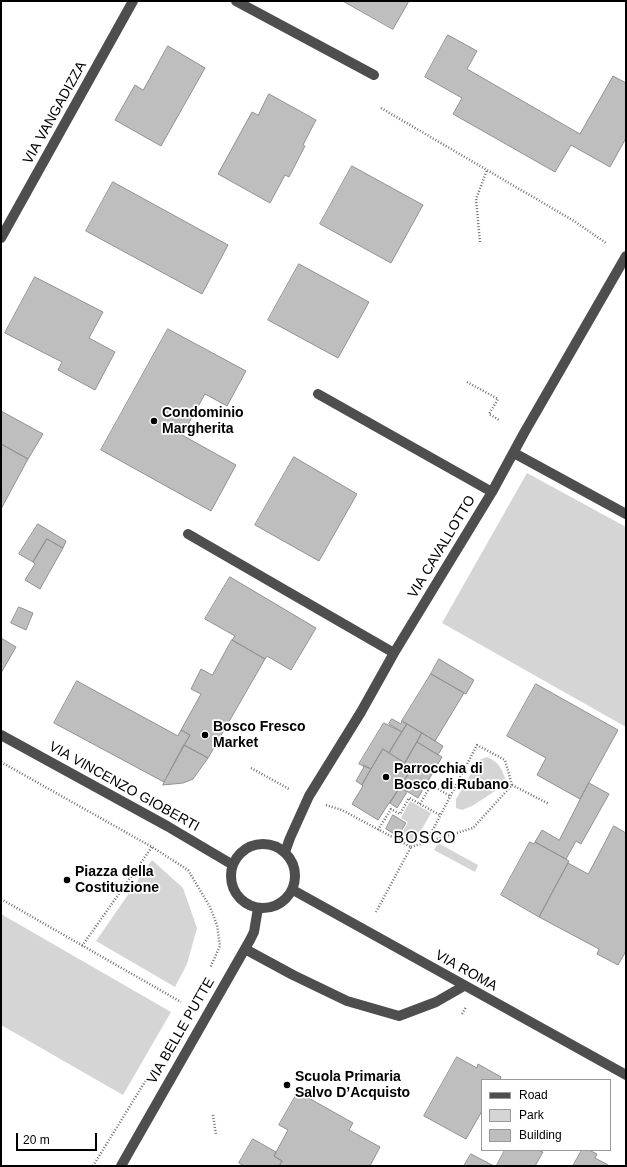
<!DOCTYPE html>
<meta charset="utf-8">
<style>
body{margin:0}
#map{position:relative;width:627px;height:1167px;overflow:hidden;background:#fff;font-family:Arial,sans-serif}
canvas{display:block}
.frame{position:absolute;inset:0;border:2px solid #000;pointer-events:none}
.legend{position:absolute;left:481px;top:1079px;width:130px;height:72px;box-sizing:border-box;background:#fff;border:1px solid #999;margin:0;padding:5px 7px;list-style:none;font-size:12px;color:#000}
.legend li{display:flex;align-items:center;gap:8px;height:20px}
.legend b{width:20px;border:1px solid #999}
.scale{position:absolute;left:16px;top:1133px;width:81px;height:18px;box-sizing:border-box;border:2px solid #000;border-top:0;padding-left:5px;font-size:12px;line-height:14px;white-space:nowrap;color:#000;-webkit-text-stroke:3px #fff;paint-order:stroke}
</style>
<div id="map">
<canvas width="627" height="1167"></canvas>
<div class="frame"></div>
<ul class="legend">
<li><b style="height:5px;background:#4e4e4e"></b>Road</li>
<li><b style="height:11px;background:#d5d5d5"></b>Park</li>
<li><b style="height:11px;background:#bebebe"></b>Building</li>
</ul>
<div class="scale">20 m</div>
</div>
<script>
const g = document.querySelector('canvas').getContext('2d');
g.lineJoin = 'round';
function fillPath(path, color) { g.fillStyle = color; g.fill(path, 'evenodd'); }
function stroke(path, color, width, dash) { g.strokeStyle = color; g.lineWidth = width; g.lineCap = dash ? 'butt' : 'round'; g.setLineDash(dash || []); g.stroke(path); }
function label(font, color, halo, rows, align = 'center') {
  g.font = font + ' Arial,sans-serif'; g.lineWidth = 3.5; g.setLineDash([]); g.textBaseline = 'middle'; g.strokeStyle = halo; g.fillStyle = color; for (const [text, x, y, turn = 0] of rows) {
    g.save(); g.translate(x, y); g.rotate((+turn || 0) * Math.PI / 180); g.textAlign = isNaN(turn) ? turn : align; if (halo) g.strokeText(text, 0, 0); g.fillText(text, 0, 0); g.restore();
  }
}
const green = new Path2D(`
 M 527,473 L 626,527 L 626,727 L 442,623 Z
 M 487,757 C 499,762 504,771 506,784 L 472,806 L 462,810 L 456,808 L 456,799 L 479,760 Z
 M 410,801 L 431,813 L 414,843 L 400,836 L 408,822 L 401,818 Z
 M 438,843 L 478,865 L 475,872 L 434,850 Z
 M 152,860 L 183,888 L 197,928 L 187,964 L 175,987 L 96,941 Z
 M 1,914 L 171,1012 L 123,1095 L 1,1025 Z`);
const building = new Path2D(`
 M 343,1 L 409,1 L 393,29 Z
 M 448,35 L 477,51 L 467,69 L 580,134 L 613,76 L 626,83 L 626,138 L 610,167 L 571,145 L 555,172 L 453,114 L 462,98 L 425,77 Z
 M 168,46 L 205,68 L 161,146 L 115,120 L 135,85 L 143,90 Z
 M 269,94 L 316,120 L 303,145 L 305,146 L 289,177 L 285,175 L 270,203 L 218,174 L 252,112 L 258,115 Z
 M 352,166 L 423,205 L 391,263 L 320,224 Z
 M 113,182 L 228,245 L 202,294 L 86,231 Z
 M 299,264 L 369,302 L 338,358 L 268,320 Z
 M 35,277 L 103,312 L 89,338 L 115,352 L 95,390 L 58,370 L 62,362 L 5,333 Z
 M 168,329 L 246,371 L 227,406 L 205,394 L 182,435 L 236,465 L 211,511 L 101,450 Z
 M 1,411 L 43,434 L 28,459 L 1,444 Z
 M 1,444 L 28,459 L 1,509 Z
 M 294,457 L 357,494 L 319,561 L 255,525 Z
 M 38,524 L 66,541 L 63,548 L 47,539 L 33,562 L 19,554 Z
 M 47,539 L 63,548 L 40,589 L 25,580 L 35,564 L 33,562 Z
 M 230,577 L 316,628 L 291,670 L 267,656 L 265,659 L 232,640 L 235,636 L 205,619 Z
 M 19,607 L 33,613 L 26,630 L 11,623 Z
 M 1,638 L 16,647 L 1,673 Z
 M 232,640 L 265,659 L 208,758 L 184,745 L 190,735 L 181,730 L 201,694 L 191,689 L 201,669 L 212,675 Z
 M 439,659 L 474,680 L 466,694 L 431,674 Z
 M 431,674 L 464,693 L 435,741 L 402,721 Z
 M 77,681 L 178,736 L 181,730 L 190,735 L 164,782 L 54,723 Z
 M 536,684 L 618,730 L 580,799 L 537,775 L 546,758 L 507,736 Z
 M 392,719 L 401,724 L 402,721 L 407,724 L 402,732 L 389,724 Z
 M 384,723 L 402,732 L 389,753 L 383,749 L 371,769 L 359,764 Z
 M 407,724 L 422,733 L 405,763 L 389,753 Z
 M 422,733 L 443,746 L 438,755 L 417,742 Z
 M 417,742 L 442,757 L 418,798 L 400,787 L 412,768 L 405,763 Z
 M 184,745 L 208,758 L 193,779 L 183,783 L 163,785 Z
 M 383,749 L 412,768 L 390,803 L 389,803 L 378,820 L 352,804 L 363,786 L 362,785 Z
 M 364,765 L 371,769 L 362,785 L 356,781 L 364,767 L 363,766 Z
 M 589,783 L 609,794 L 581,844 L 576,841 L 566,859 L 535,842 L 542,830 L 559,840 Z
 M 400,787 L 407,792 L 397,808 L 390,803 Z
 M 393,815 L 406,823 L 398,836 L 386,829 Z
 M 614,826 L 626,833 L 626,951 L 618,965 L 597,954 L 599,949 L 539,917 L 568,863 L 588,874 Z
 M 530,842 L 534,844 L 535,842 L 569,861 L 539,917 L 501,895 Z
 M 457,1057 L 477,1068 L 478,1064 L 501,1077 L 500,1080 L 482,1080 L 482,1111 L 466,1139 L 424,1116 Z
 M 298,1092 L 353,1123 L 349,1130 L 380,1147 L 370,1166 L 279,1166 L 282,1161 L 274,1156 L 288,1130 L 279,1125 Z
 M 253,1139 L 276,1152 L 274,1156 L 282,1161 L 279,1166 L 244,1166 L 239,1163 Z
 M 505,1150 L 538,1150 L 543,1152 L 535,1166 L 498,1166 L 497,1165 Z
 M 582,1150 L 589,1150 L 597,1154 L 595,1158 L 610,1166 L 573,1166 Z
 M 471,1154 L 494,1166 L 464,1166 Z`);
const path = new Path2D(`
 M 381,108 L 574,221 L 606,243
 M 480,242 L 476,199 L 487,170
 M 467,382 L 498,399 L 489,414 L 499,420
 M 1,762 L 152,847 L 188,870 L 210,907 L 217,925 L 220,946 L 210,968
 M 251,768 L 289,789
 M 512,785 L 549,804
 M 420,804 L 431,785 L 450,796
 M 326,805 L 342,810 L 411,847 L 376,912
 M 378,830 L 391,809 L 400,814 L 409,798 L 440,815
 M 411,847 L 473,828 L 512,785 L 505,760 L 477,745 L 426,843
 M 1,899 L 181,1002
 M 82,946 L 152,847
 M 462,1014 L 466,1007
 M 213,1115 L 216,1135
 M 93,1166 L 146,1080`);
const minor = new Path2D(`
 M 236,1 L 374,75
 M 1,238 L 133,1
 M 318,394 L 492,492
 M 514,453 L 626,514
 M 188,534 L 394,653
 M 1,735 L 167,826 L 233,865
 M231 876a32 32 0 1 1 64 0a32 32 0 1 1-64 0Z
 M 285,852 L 290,838 L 309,796 L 361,712 L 394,653 L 492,492 L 524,433 L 626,256
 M 293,890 L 626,1075
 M 245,949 L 293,975 L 347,1001 L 399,1016 L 436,1002 L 464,986
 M 121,1166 L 250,940 L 254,932 L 258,908`);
const markers = [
 [154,421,4,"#000"],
 [205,735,4,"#000"],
 [386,777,4,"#000"],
 [67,880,4,"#000"],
 [287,1085,4,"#000"]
];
const streetNames = [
 ["VIA VANGADIZZA",55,113,-61],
 ["VIA CAVALLOTTO",442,547,-59],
 ["VIA VINCENZO GIOBERTI",124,787,29],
 ["VIA ROMA",466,971,29],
 ["VIA BELLE PUTTE",181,1031,-60]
];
const poiNames = [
 ["Condominio",162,413],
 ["Margherita",162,429],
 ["Bosco Fresco",213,727],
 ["Market",213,743],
 ["Parrocchia di",394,769],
 ["Bosco di Rubano",394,785],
 ["Piazza della",75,872],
 ["Costituzione",75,888],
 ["Scuola Primaria",295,1077],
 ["Salvo D’Acquisto",295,1093]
];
const quarterNames = [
 ["BOSCO",425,839]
];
fillPath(green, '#d5d5d5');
fillPath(building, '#bebebe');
stroke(building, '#929292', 1);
stroke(path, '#707070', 2.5, [1, 2]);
stroke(minor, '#4e4e4e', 10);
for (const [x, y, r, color] of markers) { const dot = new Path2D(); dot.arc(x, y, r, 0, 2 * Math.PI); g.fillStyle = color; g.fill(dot); stroke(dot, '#fff', 1.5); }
label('14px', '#000', '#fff', streetNames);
label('bold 14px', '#000', '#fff', poiNames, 'left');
g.letterSpacing = '1px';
label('16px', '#000', '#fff', quarterNames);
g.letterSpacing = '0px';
</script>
